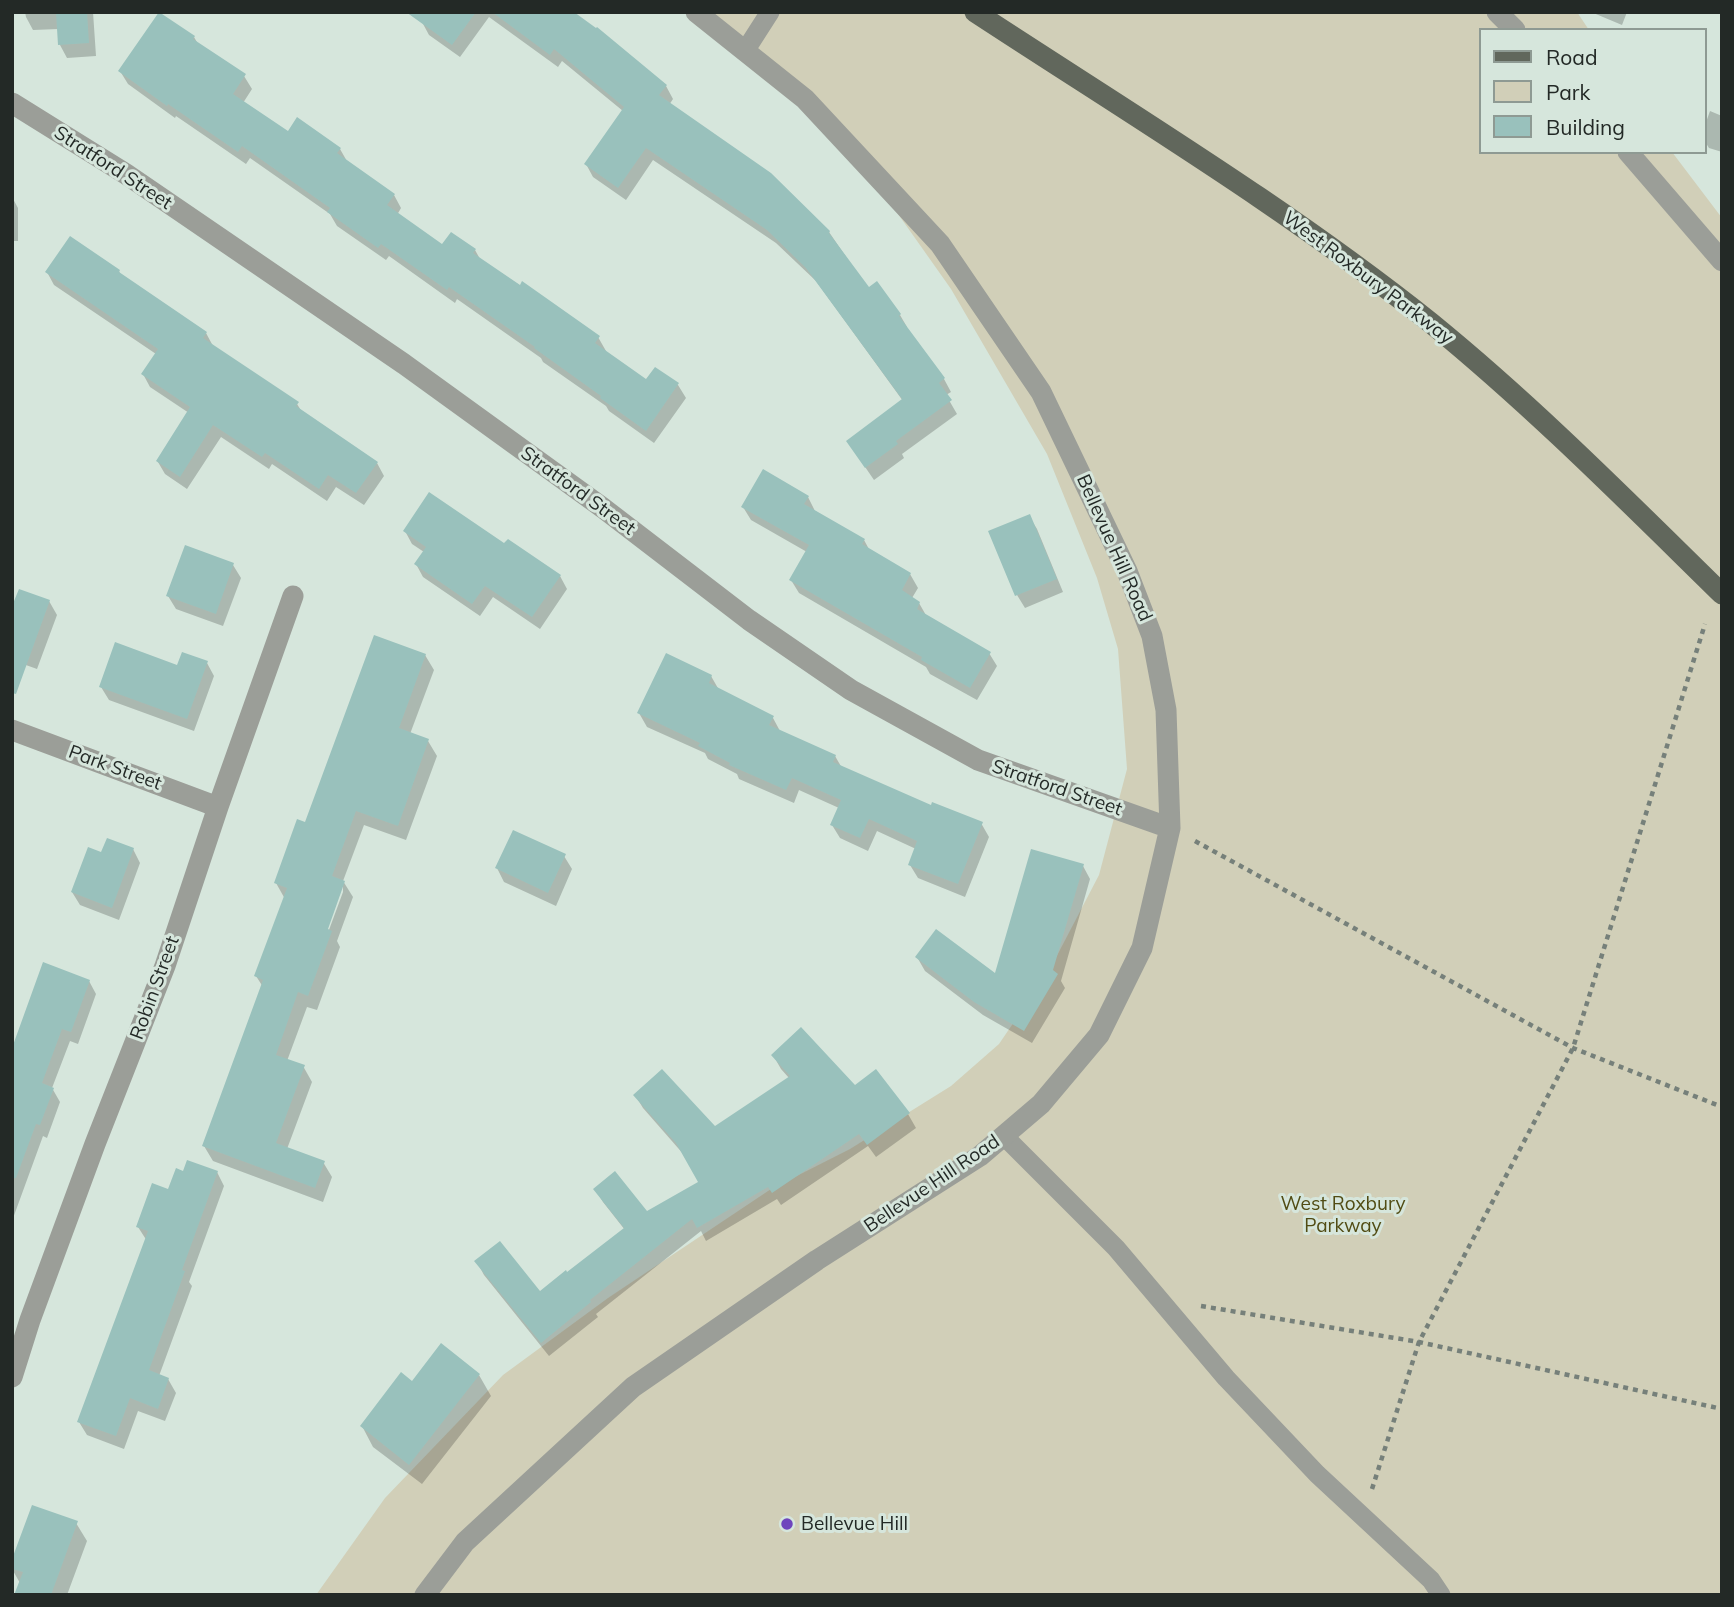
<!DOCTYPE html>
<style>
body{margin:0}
#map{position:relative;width:1734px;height:1607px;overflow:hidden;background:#d6e6dc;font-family:Mulish,sans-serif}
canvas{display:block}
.frame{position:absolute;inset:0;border:14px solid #232926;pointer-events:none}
.legend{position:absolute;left:1479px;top:28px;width:228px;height:126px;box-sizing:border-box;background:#d6e6dc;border:2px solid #8e9a93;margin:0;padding:9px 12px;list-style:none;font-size:21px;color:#232926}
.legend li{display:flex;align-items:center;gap:14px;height:35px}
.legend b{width:35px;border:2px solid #8e9a93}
</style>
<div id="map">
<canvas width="1734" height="1607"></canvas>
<div class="frame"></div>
<ul class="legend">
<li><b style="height:9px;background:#61675c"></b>Road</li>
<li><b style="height:19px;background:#d1cfb8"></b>Park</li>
<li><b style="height:19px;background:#99c1bc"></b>Building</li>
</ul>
</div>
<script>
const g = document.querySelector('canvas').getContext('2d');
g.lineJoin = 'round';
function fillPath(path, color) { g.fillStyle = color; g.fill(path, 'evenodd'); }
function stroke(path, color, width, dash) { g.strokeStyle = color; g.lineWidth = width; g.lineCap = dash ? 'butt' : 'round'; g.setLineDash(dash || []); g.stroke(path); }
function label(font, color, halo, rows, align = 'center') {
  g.font = font + ' Mulish,sans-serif'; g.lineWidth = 6; g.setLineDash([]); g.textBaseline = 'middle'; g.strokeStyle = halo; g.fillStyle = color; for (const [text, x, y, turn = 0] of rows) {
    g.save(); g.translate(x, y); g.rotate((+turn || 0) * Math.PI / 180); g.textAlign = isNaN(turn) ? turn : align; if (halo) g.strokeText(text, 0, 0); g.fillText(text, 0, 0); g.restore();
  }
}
const green = new Path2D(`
 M 709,12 L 1577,12 L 1589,30 L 1480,30 L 1480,152 L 1672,152 L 1722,218 L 1722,1595 L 316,1595 L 385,1498 L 503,1375 L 608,1298 L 771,1189 L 850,1149 L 951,1086 L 999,1044 L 1050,969 L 1099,875 L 1127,769 L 1118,649 L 1097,578 L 1047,454 L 951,289 L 898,214 L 816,118 Z`);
const shadow = new Path2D(`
 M 25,12 L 93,12 L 96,56 L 67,58 L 60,45 L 59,29 L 33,30 L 26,17 Z
 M 428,12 L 571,12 L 666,86 L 673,99 L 669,105 L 829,232 L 868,289 L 900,315 L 907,327 L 906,328 L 944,379 L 951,392 L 946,395 L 957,414 L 902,454 L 904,458 L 874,480 L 848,442 L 903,401 L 816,281 L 776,243 L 653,160 L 626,200 L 593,177 L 586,164 L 623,111 L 562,61 L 558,67 L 489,17 L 460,57 L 429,35 L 422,22 Z
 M 1591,12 L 1627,12 L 1622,25 Z
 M 194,37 L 198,44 L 244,76 L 252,89 L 243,103 L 288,134 L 340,149 L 348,163 L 394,195 L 401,208 L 397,215 L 442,247 L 475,250 L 480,259 L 598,337 L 606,351 L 605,353 L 646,382 L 678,385 L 686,398 L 654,443 L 609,411 L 606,406 L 543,362 L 541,358 L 457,299 L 455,303 L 389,256 L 386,260 L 337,226 L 330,214 L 250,158 L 246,164 L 176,116 L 175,118 L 128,84 L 120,71 Z
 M 1710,111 L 1722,116 L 1722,152 L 1709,148 L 1704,140 L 1704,128 Z
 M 12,197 L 18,208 L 18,241 L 12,241 Z
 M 119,271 L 121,276 L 206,333 L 213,346 L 297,404 L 302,412 L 377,463 L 384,476 L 364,505 L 336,487 L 327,501 L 272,464 L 269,469 L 221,437 L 187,489 L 165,474 L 158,462 L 189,413 L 150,387 L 143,374 L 156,354 L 54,285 L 47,272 Z
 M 808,497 L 815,511 L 864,540 L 870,551 L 910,574 L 918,588 L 912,598 L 919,603 L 927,617 L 989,653 L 997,666 L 977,700 L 930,674 L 926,667 L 799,593 L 791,580 L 807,552 L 751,520 L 743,507 Z
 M 1029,516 L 1037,529 L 1063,592 L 1025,608 L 1017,595 Z
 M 405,531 L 505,546 L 560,576 L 567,589 L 540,629 L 493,597 L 480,616 L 423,577 L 416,564 L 424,552 L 412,544 Z
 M 233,565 L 241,578 L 223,626 L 176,609 L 168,596 Z
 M 49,601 L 57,615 L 37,669 L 12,660 Z
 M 425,655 L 434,670 L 410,734 L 428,741 L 437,756 L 406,840 L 364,825 L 343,881 L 353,897 L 337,941 L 340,947 L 317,1010 L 307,1007 L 287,1061 L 303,1066 L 312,1082 L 287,1149 L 323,1162 L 332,1177 L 323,1202 L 213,1161 L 204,1146 L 263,987 L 256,976 L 285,899 L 276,883 L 306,824 ZM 343,883 L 343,892 L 326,938 L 323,936 Z
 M 207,663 L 214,676 L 194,731 L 109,700 L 101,687 L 178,667 Z
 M 711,676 L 719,690 L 773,718 L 780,731 L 835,756 L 842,768 L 932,808 L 981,823 L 989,837 L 965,897 L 918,878 L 910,865 L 916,849 L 877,831 L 868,851 L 840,838 L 832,825 L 839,808 L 799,790 L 794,803 L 739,779 L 737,774 L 708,759 L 705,753 L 647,727 L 639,713 Z
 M 133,849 L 140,863 L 119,920 L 80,905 L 72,892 L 102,854 Z
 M 564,856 L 572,869 L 556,906 L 504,882 L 497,868 Z
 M 1083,866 L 1090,879 L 1061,981 L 1065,988 L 1032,1043 L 983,1015 L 925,971 L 917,957 L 996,976 Z
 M 89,981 L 96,994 L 78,1044 L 70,1041 L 52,1088 L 60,1102 L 47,1138 L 43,1136 L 12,1221 L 12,1052 Z
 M 773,1055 L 855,1087 L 876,1072 L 908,1114 L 916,1128 L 876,1157 L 868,1146 L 781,1205 L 777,1199 L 706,1241 L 701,1231 L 596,1314 L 598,1317 L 549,1356 L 484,1275 L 477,1262 L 540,1293 L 567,1275 L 625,1230 L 603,1202 L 595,1189 L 647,1213 L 700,1182 L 685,1156 L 643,1108 L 635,1095 L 715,1129 L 789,1078 L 781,1069 Z
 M 217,1172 L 224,1186 L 189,1282 L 192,1286 L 159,1376 L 168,1379 L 176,1393 L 165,1421 L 138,1411 L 124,1449 L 87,1435 L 79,1422 L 147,1241 L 138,1227 L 184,1173 Z
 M 479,1375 L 491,1396 L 422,1484 L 373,1447 L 362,1426 L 412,1383 Z
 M 76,1523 L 87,1541 L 67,1595 L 16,1595 L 20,1583 L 12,1569 L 12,1564 Z`);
const building = new Path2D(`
 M 56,12 L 87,12 L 89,43 L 58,45 Z
 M 159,12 L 195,36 L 193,39 L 246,74 L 233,94 L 288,131 L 297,117 L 341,148 L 337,153 L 395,194 L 387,205 L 442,244 L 451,232 L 476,249 L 473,253 L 520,285 L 522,281 L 600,336 L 595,343 L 646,379 L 655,367 L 679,383 L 646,431 L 600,398 L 601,396 L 534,348 L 535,347 L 449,287 L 447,290 L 381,244 L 378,248 L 327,212 L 330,208 L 242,146 L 238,152 L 168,104 L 167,106 L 118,71 Z
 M 406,12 L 476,12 L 452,45 Z
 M 492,12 L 574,12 L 596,28 L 597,27 L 667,85 L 659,95 L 771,173 L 830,231 L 829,233 L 869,287 L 877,281 L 901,314 L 899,316 L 945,378 L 939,383 L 952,400 L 896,441 L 898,444 L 865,468 L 846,441 L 902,399 L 806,268 L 767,230 L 646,148 L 618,188 L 584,164 L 624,107 L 554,49 L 550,55 Z
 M 70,236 L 120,270 L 119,272 L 207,332 L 203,338 L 299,402 L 296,406 L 378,462 L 356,493 L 328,475 L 319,489 L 265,453 L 262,457 L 213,425 L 180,477 L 156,461 L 190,407 L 141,374 L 158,349 L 45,272 Z
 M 763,469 L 809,496 L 804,504 L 865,539 L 862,544 L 911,573 L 902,590 L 920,602 L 917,609 L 991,652 L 970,688 L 921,660 L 922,657 L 789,580 L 809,545 L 741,507 Z
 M 429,492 L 504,543 L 508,539 L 561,575 L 532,617 L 485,586 L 472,604 L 414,564 L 426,547 L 403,531 Z
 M 1030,514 L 1057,579 L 1015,596 L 988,531 Z
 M 185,545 L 234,563 L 216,614 L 166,596 Z
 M 19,589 L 50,600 L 16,694 L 12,693 L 12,606 Z
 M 374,635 L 426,654 L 399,728 L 429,739 L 398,826 L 356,811 L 332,876 L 345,881 L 328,929 L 332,931 L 308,996 L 298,992 L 276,1055 L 305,1065 L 276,1143 L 325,1161 L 315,1188 L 202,1146 L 263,980 L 254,976 L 287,888 L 274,883 L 297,819 L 305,822 Z
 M 115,642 L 177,665 L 182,652 L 208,661 L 187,719 L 99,687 Z
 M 666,653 L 712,675 L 709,683 L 774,716 L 769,725 L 836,755 L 833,762 L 931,805 L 932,802 L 983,822 L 958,884 L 908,865 L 917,841 L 869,819 L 860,838 L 830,825 L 841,800 L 792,778 L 786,790 L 729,765 L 730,763 L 698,746 L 700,743 L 637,713 Z
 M 513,830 L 566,854 L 548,893 L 495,868 Z
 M 107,838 L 134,848 L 112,908 L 71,892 L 88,847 L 101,852 Z
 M 1031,849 L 1084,864 L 1053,970 L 1058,974 L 1024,1031 L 974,1002 L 915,957 L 936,929 L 995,973 Z
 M 43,962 L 90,980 L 71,1032 L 62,1029 L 42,1083 L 54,1088 L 40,1125 L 36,1124 L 16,1178 L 12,1178 L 12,1048 Z
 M 801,1027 L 855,1085 L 876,1069 L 910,1113 L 867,1145 L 859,1134 L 772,1193 L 768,1187 L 697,1228 L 692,1219 L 590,1300 L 591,1302 L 541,1343 L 474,1261 L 500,1241 L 540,1291 L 566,1270 L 567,1272 L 624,1228 L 593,1189 L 615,1171 L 647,1211 L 698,1182 L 676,1143 L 633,1095 L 662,1069 L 715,1126 L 790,1076 L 771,1055 Z
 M 187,1160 L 218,1171 L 182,1270 L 185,1271 L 149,1370 L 169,1378 L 158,1409 L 130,1398 L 116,1436 L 77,1422 L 148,1231 L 136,1227 L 152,1183 L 168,1189 L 176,1168 L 183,1171 Z
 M 441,1343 L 480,1374 L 409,1465 L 360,1426 L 401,1372 L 412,1381 Z
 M 32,1505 L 78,1521 L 51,1595 L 14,1595 L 23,1572 L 12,1569 L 12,1559 Z`);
const path = new Path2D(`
 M 1195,841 L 1573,1048 L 1722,1107
 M 1201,1306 L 1419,1342 L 1722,1409
 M 1372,1489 L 1419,1342 L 1573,1048 L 1705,624`);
const lane = new Path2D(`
 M 745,51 L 770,12
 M 1004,1136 L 1116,1248 L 1226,1378 L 1317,1474 L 1431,1580 L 1441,1595`);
const street = new Path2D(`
 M 1497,12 L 1515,30
 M 12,103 L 126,174 L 404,364 L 603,508 L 749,620 L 851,690 L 978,760 L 1170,828
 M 1628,152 L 1722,261
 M 12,730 L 218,807
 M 12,1377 L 30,1320 L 95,1144 L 165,966 L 218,807 L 293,596
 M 425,1595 L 465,1542 L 633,1387 L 817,1260 L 980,1156 L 1041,1104 L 1099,1035 L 1142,948 L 1170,828 L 1166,710 L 1152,636 L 1127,571 L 1041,392 L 940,244 L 805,99 L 696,12`);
const primary = new Path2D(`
 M 975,12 C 1129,113 1287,208 1431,323 C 1534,407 1627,501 1722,594`);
const markers = [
 [787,1524,7,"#6f45bd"]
];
const streetNames = [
 ["Stratford Street",113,168,33],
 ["West Roxbury Parkway",1368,278,37],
 ["Stratford Street",578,491,36],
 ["Bellevue Hill Road",1114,548,66],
 ["Park Street",115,768,20],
 ["Stratford Street",1057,788,19],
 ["Robin Street",155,988,-70],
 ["Bellevue Hill Road",932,1184,-34]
];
const parkNames = [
 ["West Roxbury",1343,1204],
 ["Parkway",1343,1226]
];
const poiNames = [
 ["Bellevue Hill",801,1524]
];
fillPath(green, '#d1cfb8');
fillPath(shadow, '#0003');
fillPath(building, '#99c1bc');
stroke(path, '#76807a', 4.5, [5, 5]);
stroke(lane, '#9b9e98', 19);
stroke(street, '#9b9e98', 21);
stroke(primary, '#61675c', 21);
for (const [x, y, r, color] of markers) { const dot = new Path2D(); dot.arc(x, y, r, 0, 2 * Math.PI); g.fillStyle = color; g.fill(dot); stroke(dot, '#d6e6dc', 2.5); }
label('19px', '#232926', '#d6e6dc', streetNames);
label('19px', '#514c14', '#d6e6dc', parkNames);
label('19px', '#232926', '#d6e6dc', poiNames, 'left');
</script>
